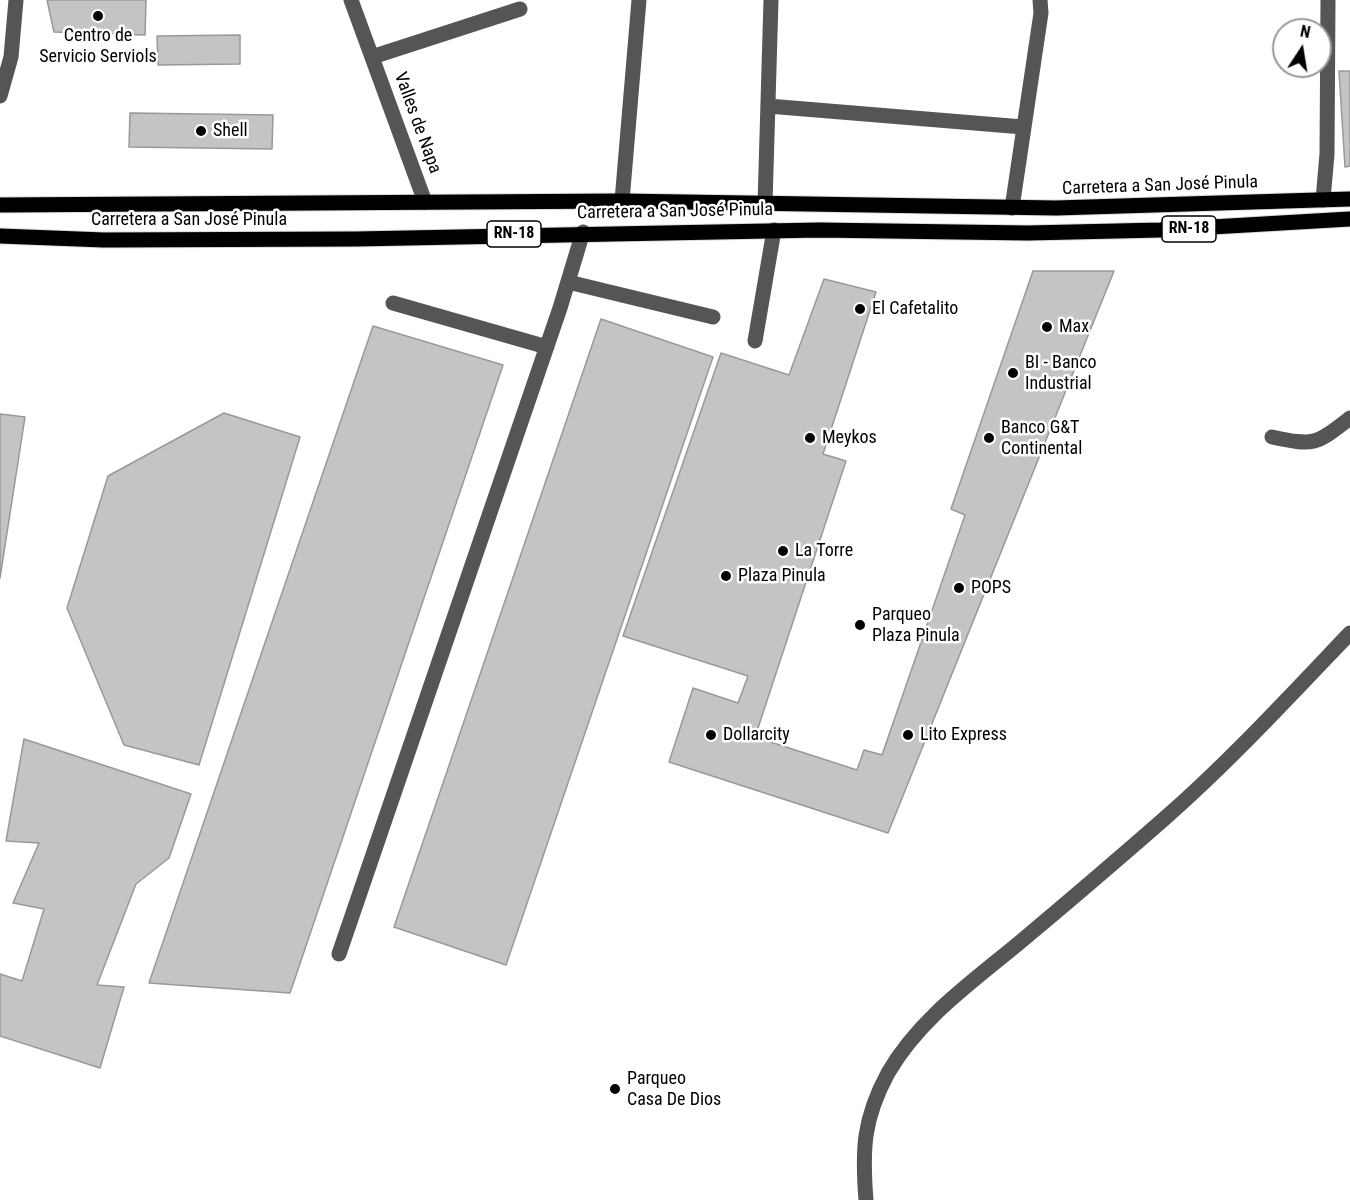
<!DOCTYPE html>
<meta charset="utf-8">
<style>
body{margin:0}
#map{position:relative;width:1350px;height:1200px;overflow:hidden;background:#fff;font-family:"Roboto Condensed",sans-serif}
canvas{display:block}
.north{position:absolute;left:1272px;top:18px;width:60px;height:60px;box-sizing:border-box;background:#fff;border:2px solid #999;border-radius:50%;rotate:12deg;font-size:16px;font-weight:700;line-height:24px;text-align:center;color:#000}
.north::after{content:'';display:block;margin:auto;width:21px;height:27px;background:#000;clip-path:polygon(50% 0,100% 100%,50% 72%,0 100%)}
</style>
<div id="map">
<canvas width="1350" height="1200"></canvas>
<div class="north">N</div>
</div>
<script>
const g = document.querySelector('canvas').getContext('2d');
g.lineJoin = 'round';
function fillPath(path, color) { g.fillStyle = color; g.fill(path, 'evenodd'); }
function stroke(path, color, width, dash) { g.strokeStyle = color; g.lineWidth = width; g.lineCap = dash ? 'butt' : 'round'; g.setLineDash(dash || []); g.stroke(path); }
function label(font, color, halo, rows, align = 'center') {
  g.font = font + ' "Roboto Condensed",sans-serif'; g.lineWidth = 5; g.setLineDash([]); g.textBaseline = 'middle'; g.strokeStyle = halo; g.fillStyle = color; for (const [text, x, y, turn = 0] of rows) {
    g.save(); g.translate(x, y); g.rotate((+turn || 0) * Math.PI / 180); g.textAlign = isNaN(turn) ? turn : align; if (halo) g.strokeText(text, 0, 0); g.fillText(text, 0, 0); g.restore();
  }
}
const building = new Path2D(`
 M 47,0 L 146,0 L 145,35 L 54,32 Z
 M 240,35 L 240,64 L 158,65 L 157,36 Z
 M 1339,71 L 1350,71 L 1350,166 L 1345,167 Z
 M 130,113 L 273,115 L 272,149 L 129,147 Z
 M 1033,271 L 1114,271 L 888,833 L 669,762 L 693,688 L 738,703 L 748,676 L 623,636 L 721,353 L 789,375 L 824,279 L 876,292 L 823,454 L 846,461 L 755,737 L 857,770 L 864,750 L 882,755 L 965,515 L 951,509 Z
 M 601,319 L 713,357 L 506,965 L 394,927 Z
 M 373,326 L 503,365 L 290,993 L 149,983 Z
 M 224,413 L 300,437 L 199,765 L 124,745 L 67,608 L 108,476 Z
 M 0,414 L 25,417 L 0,578 Z
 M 24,739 L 191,794 L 169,858 L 136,884 L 97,985 L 124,987 L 100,1068 L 0,1036 L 0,974 L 22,981 L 44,909 L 13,903 L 39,843 L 6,841 Z`);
const minor = new Path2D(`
 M 351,0 L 425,202
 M 372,57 L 520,9
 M 0,96 L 11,57 L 16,0
 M 768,106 L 1023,127
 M 1323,200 L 1327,154 L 1328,0
 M 622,201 L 639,0
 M 765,204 L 771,0
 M 1012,208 L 1041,13 L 1040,0
 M 568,282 L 713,317
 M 393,303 L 547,347
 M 755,341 L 774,230
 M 1272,437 C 1315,446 1315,445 1350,418
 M 339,954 L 560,308 L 583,232
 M 866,1200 C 862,1150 863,1119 888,1073 C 919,1019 972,982 1019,943 C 1068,902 1116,861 1164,819 C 1230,761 1289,697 1350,633`);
const major = new Path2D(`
 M 0,205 L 622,201 L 1056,208 L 1350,199
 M 0,236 L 104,240 L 356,239 L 819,230 L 1028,233 L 1160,230 L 1350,219`);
const markers = [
 [98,16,6,"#000"],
 [201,131,6,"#000"],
 [860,309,6,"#000"],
 [1047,327,6,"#000"],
 [1013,373,6,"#000"],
 [810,438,6,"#000"],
 [989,438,6,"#000"],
 [783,551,6,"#000"],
 [726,576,6,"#000"],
 [959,588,6,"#000"],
 [860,625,6,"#000"],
 [711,735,6,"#000"],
 [908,735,6,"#000"],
 [615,1089,6,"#000"]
];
const shields = [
 [1189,229,54],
 [514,234,54]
];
const shieldNames = [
 ["RN-18",1189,229],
 ["RN-18",514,234]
];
const poiNames = [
 ["Centro de",98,36,"center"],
 ["Servicio Serviols",98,57,"center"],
 ["Shell",213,131],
 ["El Cafetalito",872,309],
 ["Max",1059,327],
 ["BI - Banco",1025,363],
 ["Industrial",1025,384],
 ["Banco G&T",1001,428],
 ["Continental",1001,449],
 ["Meykos",822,438],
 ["La Torre",795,551],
 ["Plaza Pinula",738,576],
 ["POPS",971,588],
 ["Parqueo",872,615],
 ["Plaza Pinula",872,636],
 ["Dollarcity",723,735],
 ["Lito Express",920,735],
 ["Parqueo",627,1079],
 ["Casa De Dios",627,1100]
];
const streetNames = [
 ["Valles de Napa",417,123,70],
 ["Carretera a San José Pinula",1160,186,-2],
 ["Carretera a San José Pinula",675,212,-1],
 ["Carretera a San José Pinula",189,220]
];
fillPath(building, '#c4c4c4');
stroke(building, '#999', 1.5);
stroke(major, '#dbdbdb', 17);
stroke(minor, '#555', 15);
stroke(major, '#000', 15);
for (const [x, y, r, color] of markers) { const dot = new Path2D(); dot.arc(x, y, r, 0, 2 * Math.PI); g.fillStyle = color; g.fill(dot); stroke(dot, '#fff', 2); }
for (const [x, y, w] of shields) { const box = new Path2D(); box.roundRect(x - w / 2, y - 13, w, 26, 4.5); g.fillStyle = '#fff'; g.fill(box); stroke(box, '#000', 1.5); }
label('bold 16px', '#000', null, shieldNames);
label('18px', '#000', '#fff', poiNames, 'left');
label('18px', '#000', '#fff', streetNames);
</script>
